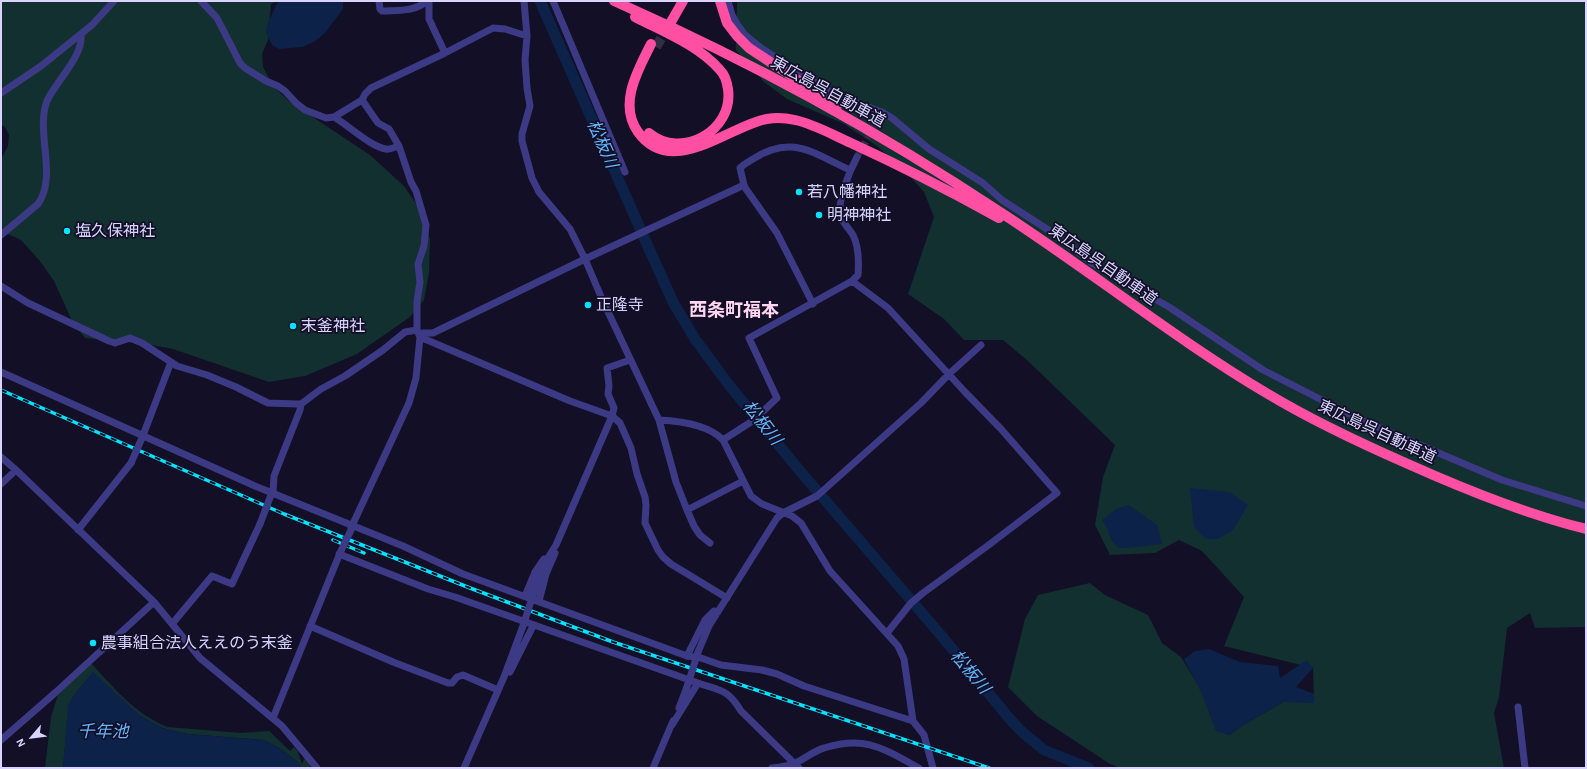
<!DOCTYPE html>
<meta charset="utf-8">
<style>
body{margin:0}
#map{position:relative;width:1587px;height:769px;overflow:hidden;background:#130f26;font-family:"Alegreya Sans",sans-serif}
canvas{display:block}
.frame{position:absolute;inset:0;border:2px solid #d9d4ff;pointer-events:none}
.north{position:absolute;left:12px;top:717px;width:40px;height:40px;-webkit-text-stroke:3px #130f26;paint-order:stroke;rotate:242deg;font-size:11px;font-weight:700;line-height:16px;text-align:center;color:#d9d4ff}
.north::after{content:'';display:block;margin:auto;width:14px;height:18px;background:#d9d4ff;clip-path:polygon(50% 0,100% 100%,50% 72%,0 100%)}
</style>
<div id="map">
<canvas width="1587" height="769"></canvas>
<div class="frame"></div>
<div class="north">N</div>
</div>
<script>
const g = document.querySelector('canvas').getContext('2d');
g.lineJoin = 'round';
function fillPath(path, color) { g.fillStyle = color; g.fill(path, 'evenodd'); }
function stroke(path, color, width, dash) { g.strokeStyle = color; g.lineWidth = width; g.lineCap = dash ? 'butt' : 'round'; g.setLineDash(dash || []); g.stroke(path); }
function label(font, color, halo, rows, align = 'center') {
  g.font = font + ' "Alegreya Sans","Noto Sans JP",sans-serif'; g.lineWidth = 3.5; g.setLineDash([]); g.textBaseline = 'middle'; g.strokeStyle = halo; g.fillStyle = color; for (const [text, x, y, turn = 0] of rows) {
    g.save(); g.translate(x, y); g.rotate((+turn || 0) * Math.PI / 180); g.textAlign = isNaN(turn) ? turn : align; if (halo) g.strokeText(text, 0, 0); g.fillText(text, 0, 0); g.restore();
  }
}
const green = new Path2D(`
 M 1,1 L 278,1 L 271,4 L 268,40 L 262,54 L 263,67 L 274,87 L 290,102 L 370,155 L 404,186 L 419,208 L 430,239 L 429,273 L 424,300 L 410,317 L 357,354 L 305,376 L 269,382 L 173,349 L 146,344 L 85,338 L 72,321 L 54,281 L 39,260 L 21,240 L 1,231 L 1,159 L 8,146 L 9,135 L 5,127 L 1,125 Z
 M 737,1 L 1586,1 L 1586,627 L 1535,628 L 1530,613 L 1507,628 L 1499,697 L 1494,713 L 1504,768 L 1120,768 L 1110,764 L 1037,716 L 1008,687 L 1025,619 L 1038,595 L 1090,583 L 1105,595 L 1148,615 L 1162,643 L 1181,657 L 1229,735 L 1242,726 L 1283,702 L 1314,702 L 1313,668 L 1224,646 L 1244,597 L 1202,551 L 1179,540 L 1155,553 L 1110,555 L 1095,525 L 1103,477 L 1115,445 L 1028,361 L 1003,340 L 964,340 L 944,319 L 908,294 L 934,217 L 924,192 L 904,170 L 877,146 L 844,124 L 787,99 L 764,82 L 736,50 Z
 M 91,663 C 113,687 137,716 168,727 L 241,733 L 269,731 L 290,751 L 294,747 L 297,750 L 302,764 L 305,757 L 310,764 L 310,768 L 301,768 L 299,763 L 281,749 L 264,740 L 187,734 L 162,728 L 139,715 L 93,673 L 74,695 L 69,705 L 63,768 L 45,768 L 51,717 L 58,695 Z`);
const water = new Path2D(`
 M 281,1 L 343,1 L 343,9 L 325,33 L 314,42 L 302,47 L 279,49 L 272,45 L 266,33 L 267,25 L 277,3 Z
 M 1190,488 L 1230,492 L 1248,505 L 1233,530 L 1218,539 L 1206,539 L 1194,527 Z
 M 1129,505 L 1157,525 L 1162,544 L 1128,548 L 1118,548 L 1111,540 L 1107,528 L 1102,520 L 1116,509 Z
 M 1209,649 L 1240,662 L 1278,666 L 1280,678 L 1307,660 L 1313,668 L 1296,687 L 1314,694 L 1314,703 L 1283,702 L 1242,726 L 1229,735 L 1216,731 L 1201,692 L 1184,659 L 1195,651 Z
 M 93,672 L 139,715 L 162,728 L 187,734 L 264,740 L 281,749 L 299,763 L 301,768 L 63,768 L 68,705 L 74,695 Z`);
const river = new Path2D(`
 M 540,1 L 646,242 L 674,304 L 695,339 L 729,385 L 800,471 L 940,634 L 1009,718 L 1021,731 L 1044,750 L 1089,768`);
const minorTunnel = new Path2D(`
 M 857,157 L 876,123`);
const highwayTunnel = new Path2D(`
 M 656,47 L 669,25`);
const minor = new Path2D(`
 M 201,1 L 217,18 L 240,63 L 245,68 L 266,81 L 278,86 L 285,91 L 296,103 L 305,110 L 326,118 L 334,117 L 362,100 L 365,94 L 371,88 L 445,53 L 493,28 L 505,29 L 527,36
 M 379,1 L 380,9 L 382,11 C 399,10 414,12 427,1
 M 429,1 L 429,19 L 445,53
 M 524,1 L 527,36 L 525,60 L 527,88 L 530,106 L 522,134 L 522,141 L 532,178 L 539,192 L 570,229 L 585,259 L 602,299 L 659,420 C 679,421 708,424 723,440 L 751,496 L 762,504 L 792,516 L 801,523 L 830,571 L 898,646 L 904,659 L 913,721 L 924,735 L 933,768
 M 553,1 L 625,172
 M 728,1 L 732,15 L 737,24 L 745,35 L 761,48 L 827,90 L 843,98 L 882,112 L 892,118 L 929,149 L 983,183 L 1002,200 L 1053,233 L 1092,263 L 1169,307 L 1263,370 L 1359,419 L 1502,480 L 1586,506
 M 1,93 L 41,66 L 92,25 L 114,1
 M 334,117 C 348,125 371,147 386,149 C 390,150 395,147 399,146
 M 876,123 L 882,112
 M 1,235 L 38,204 C 58,176 35,132 47,101 C 56,81 84,56 81,34
 M 852,281 L 858,275 C 859,262 859,247 853,235 C 849,229 844,224 841,217 C 836,203 850,170 857,157
 M 1,286 L 28,303 L 109,341 L 115,343 L 130,338 L 142,343 L 177,366 L 207,375 L 236,387 L 268,403 L 297,404 L 301,404 L 321,389 L 345,376 L 383,350 L 405,332 L 417,330
 M 813,304 L 777,233 L 746,189 L 744,185 L 740,168 C 744,164 748,162 753,159 C 792,134 812,153 850,170
 M 420,337 L 570,401 L 612,416 L 620,423 L 631,448 L 637,474 L 645,497 L 646,505 L 645,523 L 658,550 L 663,557 L 671,564 L 727,598
 M 420,337 L 422,333 L 433,333 L 585,259 L 744,185
 M 1,372 L 255,486 L 403,546 L 463,574 L 687,656 L 701,658 L 721,665 L 762,670 L 777,674 L 804,686 L 913,721
 M 659,420 L 676,482 L 687,510 L 694,526 L 700,535 L 710,543
 M 142,438 L 171,362
 M 723,440 L 754,420 L 777,398 L 749,338 L 852,281 L 888,308 L 965,392 L 1001,429 L 1057,493 L 990,544 L 923,593 L 911,603 L 887,633
 M 1,457 L 16,470 L 154,602 L 200,658 L 282,726 L 317,768
 M 1,484 L 16,470
 M 271,495 L 273,492 L 274,476 L 300,410 L 301,404
 M 687,510 L 743,481
 M 351,528 L 409,403 L 416,378 L 420,337 L 417,330 L 417,301 L 420,282 L 418,264 L 424,246 L 426,225 L 416,191 L 411,182 L 399,146 L 389,129 L 378,123 L 362,100
 M 78,530 L 131,463
 M 339,554 L 428,589 L 455,597 L 698,683
 M 533,595 L 546,561 L 556,545 L 612,416 L 614,408 L 608,394 L 609,386 L 607,368 L 630,360
 M 525,596 L 535,572 L 544,559
 M 539,601 L 546,574 L 555,553
 M 172,624 L 212,576 L 232,584 L 260,524
 M 310,626 L 393,662 L 448,683 L 452,683 L 457,677 L 463,675 L 498,690
 M 698,652 L 709,626 L 777,518 L 783,513 L 817,496 L 921,403 L 949,374 L 981,345
 M 687,656 L 705,620 L 714,611 L 718,612
 M 510,672 L 533,626
 M 1518,707 L 1525,768
 M 679,708 L 688,684
 M 273,718 L 340,553
 M 672,725 L 698,683 C 721,691 728,689 741,711 L 799,768
 M 1,740 L 56,692 L 154,602
 M 464,768 L 504,677 L 523,626
 M 653,768 L 673,721
 M 772,768 C 779,767 787,766 793,764 C 804,760 813,751 824,748 C 866,735 884,749 919,768`);
const highway = new Path2D(`
 M 614,1 C 748,60 878,131 1000,212 C 1091,271 1175,339 1268,394 C 1313,421 1360,443 1408,464 C 1466,490 1525,514 1586,529
 M 720,1 L 727,23 L 737,36 L 749,48 L 837,106
 M 635,17 C 664,32 698,45 720,70 C 725,75 727,82 728,89 C 734,131 681,160 649,133
 M 671,22 L 683,1
 M 651,44 C 638,70 618,104 638,132 C 669,175 720,134 756,122 C 769,117 782,117 795,120 C 814,124 833,135 851,143 C 901,166 950,191 999,218`);
const rail = new Path2D(`
 M 1,390 L 284,514 L 470,588 L 613,642 L 989,768
 M 333,540 L 364,553`);
const minorBridge = new Path2D(`
 M 131,463 L 142,438
 M 260,524 L 271,495
 M 340,553 L 351,530
 M 523,626 L 533,595
 M 688,684 L 698,652`);
const markers = [
 [799,192,4,"#00e5ff"],
 [819,215,4,"#00e5ff"],
 [67,231,4,"#00e5ff"],
 [588,305,4,"#00e5ff"],
 [293,326,4,"#00e5ff"],
 [93,643,4,"#00e5ff"]
];
const streetNames = [
 ["東広島呉自動車道",828,92,29],
 ["東広島呉自動車道",1103,265,35],
 ["東広島呉自動車道",1377,432,25]
];
const poiNames = [
 ["若八幡神社",807,192],
 ["明神神社",827,215],
 ["塩久保神社",75,231],
 ["正隆寺",596,305],
 ["末釜神社",301,326],
 ["農事組合法人ええのう末釜",101,643]
];
const waterNames = [
 ["松板川",602,144,66],
 ["松板川",762,423,52],
 ["松板川",970,672,50],
 ["千年池",103,732]
];
const quarterNames = [
 ["西条町福本",734,311]
];
fillPath(green, '#12302f');
fillPath(water, '#0c2248');
stroke(river, '#0c2248', 11);
stroke(minorTunnel, '#312d47', 7, [7, 3.5]);
stroke(highwayTunnel, '#312d47', 10, [10, 5]);
stroke(minor, '#3d3a85', 7);
stroke(highway, '#ff4fa3', 10);
stroke(rail, '#00e5ff', 3.5);
stroke(rail, '#130f26', 2, [6]);
stroke(minorBridge, '#3d3a85', 7);
for (const [x, y, r, color] of markers) { const dot = new Path2D(); dot.arc(x, y, r, 0, 2 * Math.PI); g.fillStyle = color; g.fill(dot); stroke(dot, '#130f26', 1.5); }
label('16px', '#d9d4ff', '#130f26', streetNames);
label('16px', '#d9d4ff', '#130f26', poiNames, 'left');
label('italic 17px', '#62b6ff', '#130f26', waterNames);
label('bold 18px', '#ffd6f0', '#130f26', quarterNames);
</script>
